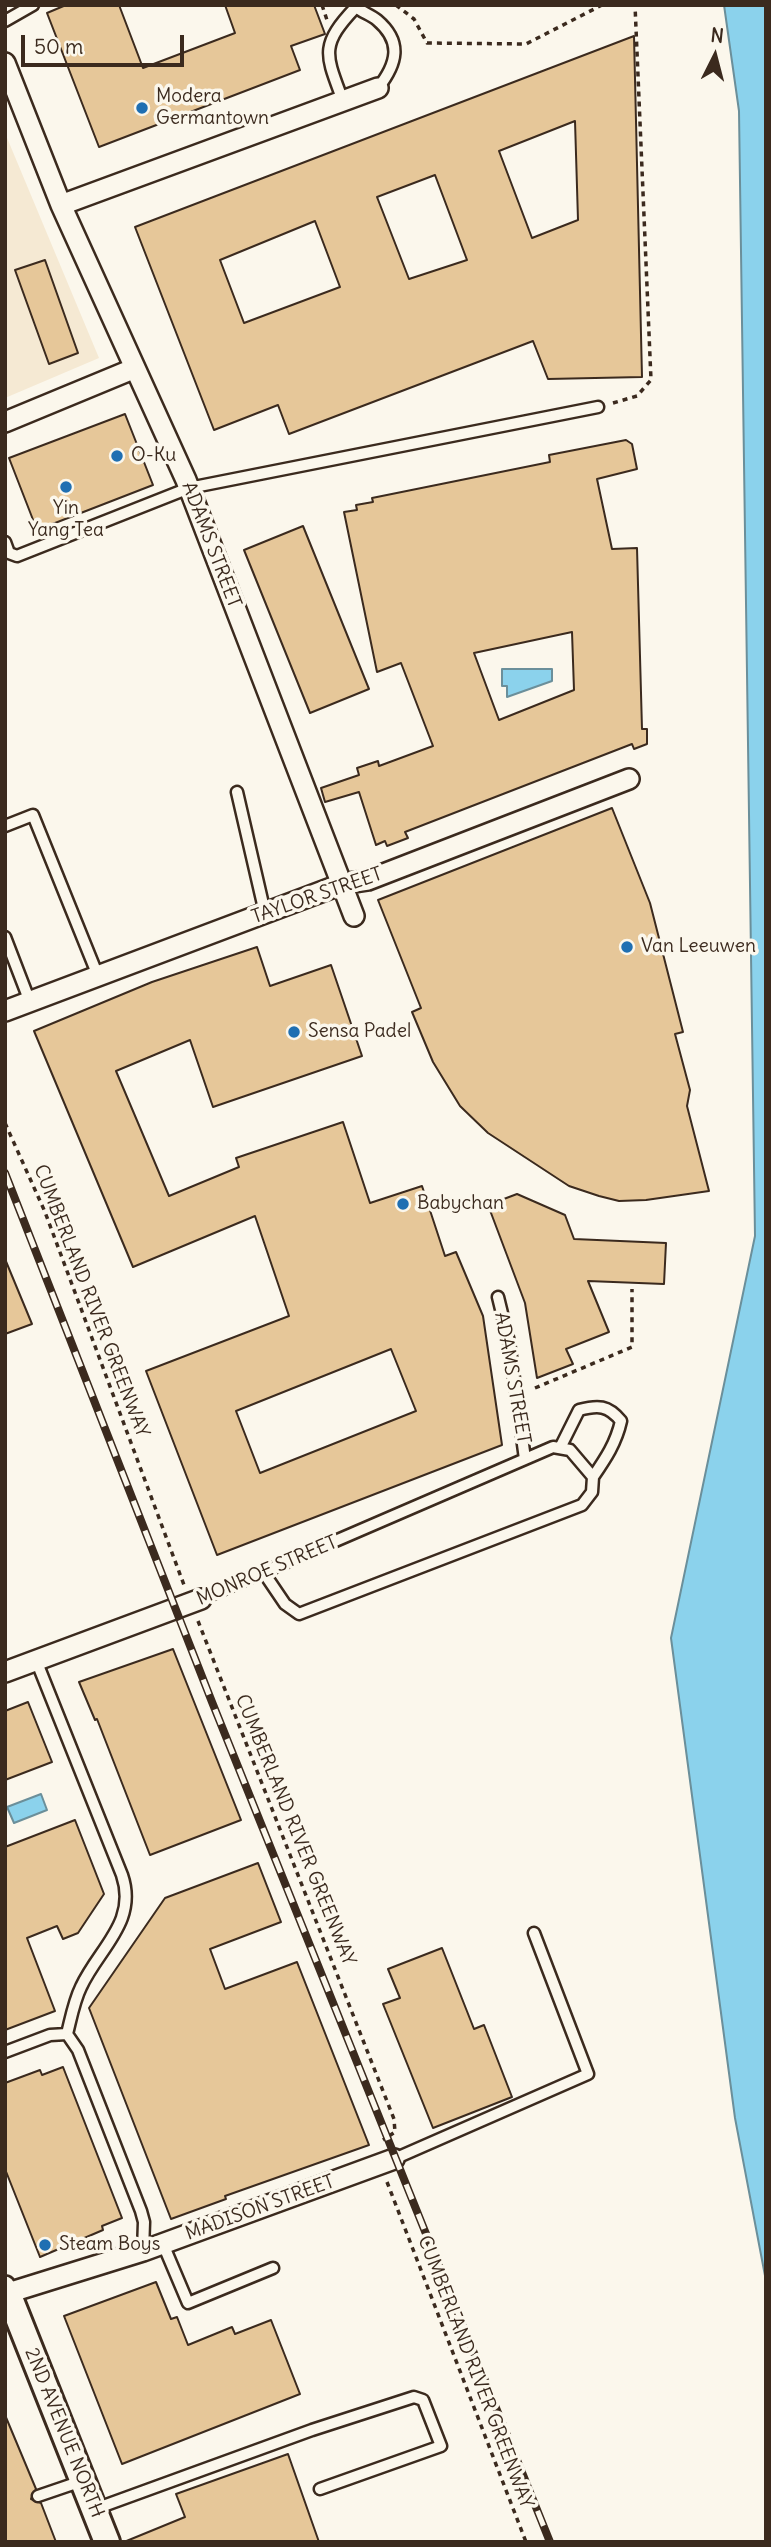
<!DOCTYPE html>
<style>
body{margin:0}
#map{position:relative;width:771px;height:2547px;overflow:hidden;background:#fbf7ec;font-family:Delius,sans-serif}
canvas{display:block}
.frame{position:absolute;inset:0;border:7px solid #3b2a1e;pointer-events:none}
.north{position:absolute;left:680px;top:21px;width:70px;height:70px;-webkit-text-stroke:5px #fbf7ec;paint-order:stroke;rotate:6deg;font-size:19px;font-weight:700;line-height:28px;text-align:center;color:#3b2a1e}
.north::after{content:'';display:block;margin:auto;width:24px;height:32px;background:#3b2a1e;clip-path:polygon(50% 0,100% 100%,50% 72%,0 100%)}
.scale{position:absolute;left:21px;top:35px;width:163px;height:32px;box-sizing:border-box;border:4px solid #3b2a1e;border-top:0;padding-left:9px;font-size:21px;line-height:24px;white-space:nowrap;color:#3b2a1e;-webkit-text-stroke:5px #fbf7ec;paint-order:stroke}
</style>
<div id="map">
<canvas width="771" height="2547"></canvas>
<div class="frame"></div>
<div class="north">N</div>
<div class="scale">50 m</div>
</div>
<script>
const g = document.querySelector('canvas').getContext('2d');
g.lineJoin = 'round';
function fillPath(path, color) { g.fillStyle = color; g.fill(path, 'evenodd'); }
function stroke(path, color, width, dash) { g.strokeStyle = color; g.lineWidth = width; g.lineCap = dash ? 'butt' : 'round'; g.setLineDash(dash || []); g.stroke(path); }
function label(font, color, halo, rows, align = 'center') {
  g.font = font + ' Delius,sans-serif'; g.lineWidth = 7; g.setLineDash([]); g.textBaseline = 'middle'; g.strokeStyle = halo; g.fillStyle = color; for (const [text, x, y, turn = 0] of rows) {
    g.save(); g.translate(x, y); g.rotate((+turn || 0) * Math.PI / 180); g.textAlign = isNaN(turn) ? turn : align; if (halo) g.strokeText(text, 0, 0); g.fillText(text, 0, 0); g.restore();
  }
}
const built = new Path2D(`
 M 5,133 L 99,358 L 5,398 Z`);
const water = new Path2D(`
 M 724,5 L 766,5 L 766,2281 L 735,2118 L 671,1638 L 755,1236 L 739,111 Z
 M 502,669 L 552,669 L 552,681 L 507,697 L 507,686 L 502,686 Z
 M 41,1794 L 47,1810 L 14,1823 L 7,1807 Z`);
const building = new Path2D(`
 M 66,5 L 119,5 L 143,68 L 235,33 L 225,5 L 314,5 L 325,34 L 291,46 L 300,70 L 99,147 L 47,13 Z
 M 634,36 L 642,377 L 548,379 L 533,341 L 289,434 L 278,405 L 214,430 L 135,227 ZM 575,121 L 578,220 L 532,238 L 499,151 ZM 435,175 L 467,260 L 409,279 L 377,197 ZM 315,221 L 340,287 L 244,323 L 220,260 Z
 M 45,260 L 78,353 L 49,364 L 15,270 Z
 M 125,414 L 153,485 L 37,530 L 9,458 Z
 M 626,440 L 632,444 L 637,469 L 597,479 L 612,549 L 637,548 L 642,729 L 647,729 L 647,744 L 634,749 L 632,744 L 405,832 L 408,838 L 387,846 L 385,841 L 376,845 L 359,792 L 325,802 L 321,788 L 359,775 L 357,768 L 378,761 L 379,766 L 433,746 L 401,663 L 377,672 L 344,512 L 357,510 L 356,505 L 373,502 L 372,498 L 550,462 L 549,455 ZM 572,632 L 574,690 L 499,720 L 474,653 Z
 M 303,526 L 369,689 L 310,713 L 244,550 Z
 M 612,808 L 650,903 L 683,1032 L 675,1034 L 690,1090 L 687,1106 L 709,1191 L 646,1200 L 619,1201 L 599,1196 L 569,1186 L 488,1133 L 460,1106 L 433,1062 L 412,1012 L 421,1008 L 378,900 Z
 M 257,947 L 270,986 L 331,965 L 362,1056 L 213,1107 L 190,1040 L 116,1071 L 169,1196 L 239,1167 L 236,1158 L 343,1122 L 370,1203 L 422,1186 L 445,1256 L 456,1252 L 483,1316 L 502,1445 L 217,1555 L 146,1371 L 289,1316 L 255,1216 L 133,1267 L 34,1031 L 152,982 ZM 391,1349 L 416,1411 L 260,1473 L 236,1411 Z
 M 517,1194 L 565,1215 L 574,1239 L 666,1243 L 664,1284 L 588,1281 L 609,1332 L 566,1349 L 573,1364 L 537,1378 L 525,1303 L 488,1205 Z
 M 5,1259 L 32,1324 L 5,1334 Z
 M 173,1649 L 241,1820 L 150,1855 L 97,1719 L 95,1720 L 79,1682 Z
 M 28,1702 L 52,1762 L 5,1780 L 5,1711 Z
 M 75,1820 L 104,1894 L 78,1933 L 63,1939 L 57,1926 L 27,1938 L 55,2011 L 5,2030 L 5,1847 Z
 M 258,1863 L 281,1922 L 210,1949 L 225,1989 L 297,1962 L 369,2145 L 225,2196 L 226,2199 L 171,2219 L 89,2008 L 165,1898 Z
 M 442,1948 L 474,2029 L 484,2025 L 512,2097 L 433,2128 L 383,2004 L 400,1998 L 388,1969 Z
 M 63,2067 L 122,2218 L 102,2226 L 103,2230 L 40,2257 L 5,2169 L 5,2083 L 40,2070 L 42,2075 Z
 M 156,2282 L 171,2319 L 177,2317 L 188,2345 L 232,2327 L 235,2334 L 271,2320 L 300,2394 L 122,2464 L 64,2316 Z
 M 5,2415 L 36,2489 L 31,2499 L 41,2503 L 56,2542 L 5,2542 Z
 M 288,2454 L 319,2542 L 124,2542 L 185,2517 L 176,2494 Z`);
const path = new Path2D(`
 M 322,5 L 327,20
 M 396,5 L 414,19 L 427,43 L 526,44 L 602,5
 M 613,403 L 637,396 L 651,380 L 635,5
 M 5,1123 L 45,1212 L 184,1585
 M 535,1388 L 632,1347 L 632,1289
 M 198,1621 L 394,2119 L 395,2132 L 383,2140
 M 387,2182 L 526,2542`);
const service = new Path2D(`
 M 354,5 C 360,12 370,14 377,20 C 403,42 397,64 378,88
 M 5,21 L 33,5
 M 343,101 C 326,55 319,46 355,8
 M 5,542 L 9,553 L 17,556 L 189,488 L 598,407
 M 237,792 L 265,913
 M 5,826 L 33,815 L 98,976
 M 5,937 L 30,1002
 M 498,1297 L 509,1342 L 525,1459
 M 560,1448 L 579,1410 C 598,1405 608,1405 621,1421 C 616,1443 606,1458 593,1477
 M 201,1599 L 553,1447 L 570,1450 L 593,1477 L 592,1492 L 582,1505 L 299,1614 L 285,1604 L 264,1573
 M 67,2034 L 78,2050 L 141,2211 L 144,2222 L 143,2251
 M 5,2052 L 50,2035 L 67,2034 C 71,2018 74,2001 81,1987 C 99,1948 138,1922 122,1875 L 36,1660
 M 394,2159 L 588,2074 L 534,1933
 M 163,2244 L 188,2303 L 273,2268
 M 38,2496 L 82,2481
 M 95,2509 L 312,2430 L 414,2397 L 423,2400 L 441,2446 L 320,2489`);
const minor = new Path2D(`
 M 5,63 L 61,205 L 186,480 L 354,916
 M 61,205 L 378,88
 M 5,422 L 133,369
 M 5,1011 L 342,884 L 368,880 L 629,779
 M 5,1672 L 201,1599
 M 5,2286 L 8,2293 L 143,2251 L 394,2159`);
const tertiary = new Path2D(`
 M 5,2294 L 8,2293 L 107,2542`);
const rail = new Path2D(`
 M 5,1173 L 212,1702 L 550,2542`);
const markers = [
 [142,108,7,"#1f6fb2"],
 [117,456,7,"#1f6fb2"],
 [66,487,7,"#1f6fb2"],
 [627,947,7,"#1f6fb2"],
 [294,1032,7,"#1f6fb2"],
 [403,1204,7,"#1f6fb2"],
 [45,2245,7,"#1f6fb2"]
];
const poiNames = [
 ["Modera",156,97],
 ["Germantown",156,119],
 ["O-Ku",131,456],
 ["Yin",66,509,"center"],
 ["Yang Tea",66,531,"center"],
 ["Van Leeuwen",641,947],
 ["Sensa Padel",308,1032],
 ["Babychan",417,1204],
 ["Steam Boys",59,2245]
];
const streetNames = [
 ["ADAMS STREET",211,545,69],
 ["TAYLOR STREET",317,896,-19],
 ["CUMBERLAND RIVER GREENWAY",91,1301,69],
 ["ADAMS STREET",512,1378,80],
 ["MONROE STREET",267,1571,-23],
 ["CUMBERLAND RIVER GREENWAY",295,1830,68],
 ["MADISON STREET",260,2208,-20],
 ["CUMBERLAND RIVER GREENWAY",475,2372,69],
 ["2ND AVENUE NORTH",64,2433,68]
];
fillPath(built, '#f5e9d3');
fillPath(water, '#8bd2ec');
stroke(water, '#6b8f9a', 2);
fillPath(building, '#e6c799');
stroke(building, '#3b2a1e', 2);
stroke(service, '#3b2a1e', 15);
stroke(minor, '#3b2a1e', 24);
stroke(tertiary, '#3b2a1e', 30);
stroke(path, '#3b2a1e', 3.5, [5, 5]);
stroke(service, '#fbf7ec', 10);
stroke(minor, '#fbf7ec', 19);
stroke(tertiary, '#fbf7ec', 24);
stroke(rail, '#3b2a1e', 8);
stroke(rail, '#fbf7ec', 5, [16]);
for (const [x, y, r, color] of markers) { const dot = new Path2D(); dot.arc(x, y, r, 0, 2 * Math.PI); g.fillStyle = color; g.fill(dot); stroke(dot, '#fbf7ec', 2.5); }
label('19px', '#3b2a1e', '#fbf7ec', poiNames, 'left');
label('19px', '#3b2a1e', '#fbf7ec', streetNames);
</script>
